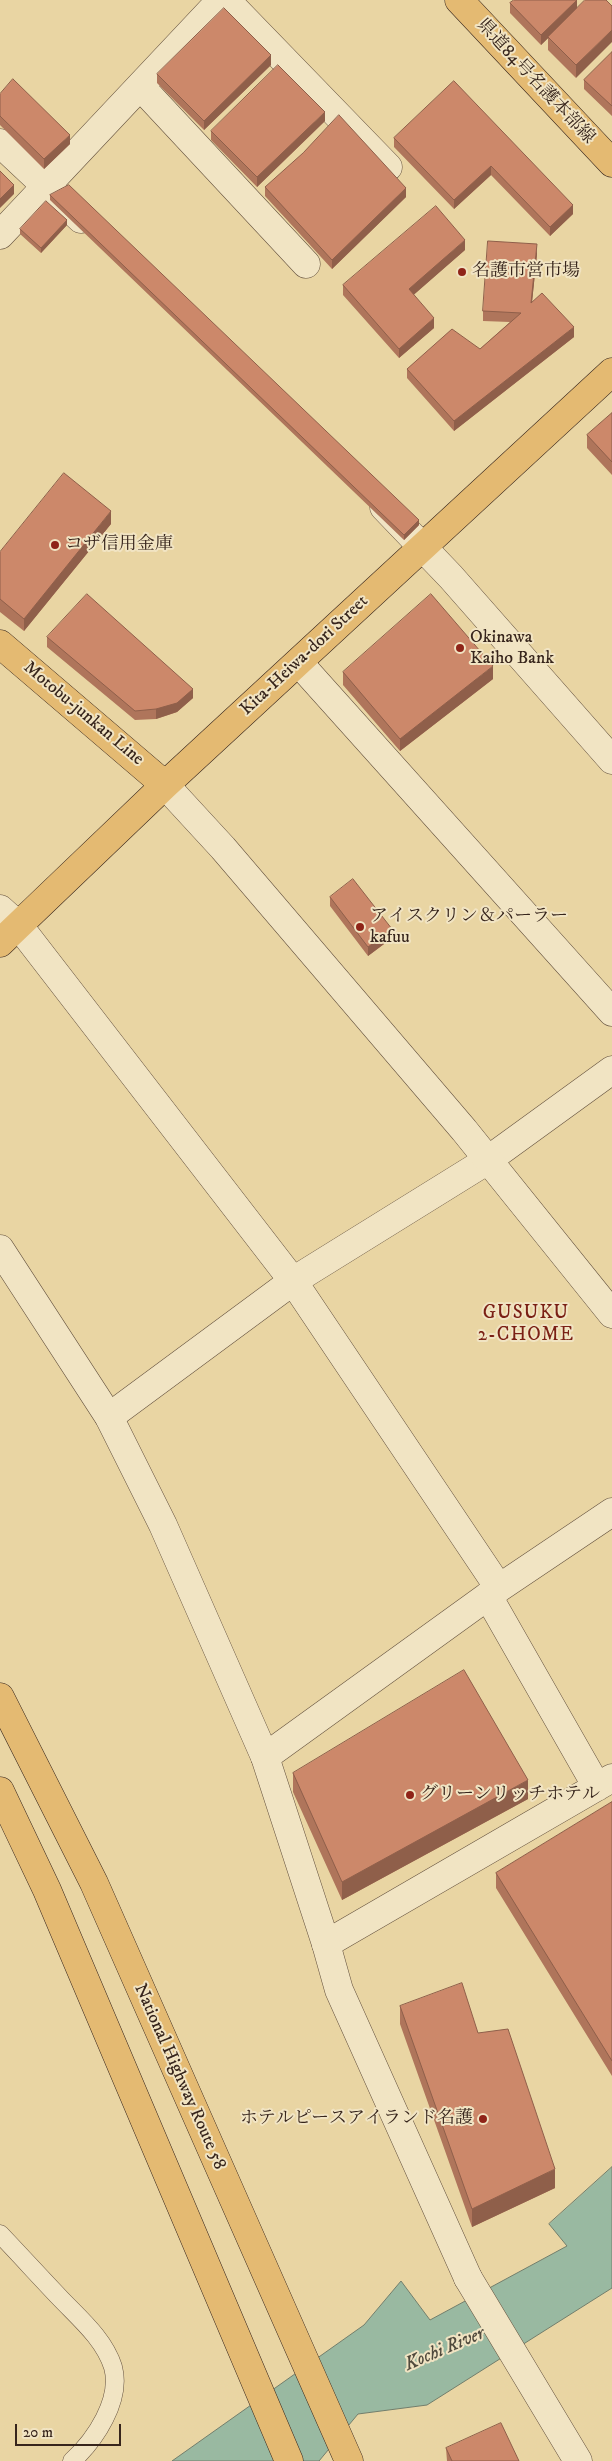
<!DOCTYPE html>
<meta charset="utf-8">
<style>
body{margin:0}
#map{position:relative;width:612px;height:2461px;overflow:hidden;background:#e9d5a3;font-family:"IM FELL DW Pica",serif}
canvas{display:block}
.scale{position:absolute;left:15px;top:2424px;width:106px;height:22px;box-sizing:border-box;border:2px solid #37251c;border-top:0;padding-left:6px;font-size:15px;line-height:18px;white-space:nowrap;color:#37251c;-webkit-text-stroke:4px #f1e4c3;paint-order:stroke}
</style>
<div id="map">
<canvas width="612" height="2461"></canvas>
<div class="scale">20 m</div>
</div>
<script>
const g = document.querySelector('canvas').getContext('2d');
g.lineJoin = 'round';
function fillPath(path, color) { g.fillStyle = color; g.fill(path, 'evenodd'); }
function stroke(path, color, width, dash) { g.strokeStyle = color; g.lineWidth = width; g.lineCap = dash ? 'butt' : 'round'; g.setLineDash(dash || []); g.stroke(path); }
function label(font, color, halo, rows, align = 'center') {
  g.font = font + ' "IM FELL DW Pica","Noto Serif JP",serif'; g.lineWidth = 4; g.setLineDash([]); g.textBaseline = 'middle'; g.strokeStyle = halo; g.fillStyle = color; for (const [text, x, y, turn = 0] of rows) {
    g.save(); g.translate(x, y); g.rotate((+turn || 0) * Math.PI / 180); g.textAlign = isNaN(turn) ? turn : align; if (halo) g.strokeText(text, 0, 0); g.fillText(text, 0, 0); g.restore();
  }
}
const water = new Path2D(`
 M 612,2167 L 612,2288 L 427,2405 L 358,2414 L 319,2461 L 172,2461 L 364,2325 L 401,2281 L 430,2320 L 567,2246 L 549,2224 Z`);
const service = new Path2D(`
 M 0,2234 C 20,2255 40,2277 60,2298 C 80,2319 104,2339 113,2367 C 122,2400 95,2440 72,2461`);
const minor = new Path2D(`
 M 226,0 L 388,167
 M 141,87 L 306,264
 M 0,143 L 81,219
 M 0,235 L 221,0
 M 384,507 L 451,577 L 612,760
 M 299,663 L 612,1012
 M 0,909 L 19,926 L 293,1281 L 499,1588
 M 109,1417 L 293,1281 L 488,1160 L 612,1070
 M 488,1596 L 597,1787
 M 265,1757 L 499,1588 L 612,1512
 M 326,1944 L 612,1778
 M 468,2278 L 578,2461`);
const tertiary = new Path2D(`
 M 165,785 L 223,848 L 464,1130 L 612,1314
 M 0,1249 L 109,1417 L 163,1525 L 265,1757 L 326,1944 L 339,1990 L 468,2278`);
const primary = new Path2D(`
 M 459,0 L 612,163
 M 0,644 L 165,785
 M 0,943 L 165,785 L 612,372`);
const trunk = new Path2D(`
 M 0,1697 L 94,1883 L 349,2461
 M 0,1791 L 47,1890 L 289,2461`);
const wall = new Path2D(`
 M 577,0 L 576,78 L 548,50 L 548,38 L 541,45 L 510,13 L 510,3 Z
 M 612,52 L 612,116 L 584,89 L 584,80 Z
 M 271,65 L 204,130 L 157,83 L 157,74 Z
 M 454,81 L 573,214 L 550,236 L 491,175 L 454,209 L 394,147 L 394,138 Z
 M 0,94 L 70,144 L 44,169 L 0,125 Z
 M 325,121 L 257,187 L 211,140 L 211,131 Z
 M 265,187 L 406,197 L 332,269 L 265,196 Z
 M 50,195 L 419,525 L 404,540 L 50,200 Z
 M 67,225 L 41,253 L 20,234 L 20,229 Z
 M 465,250 L 413,295 L 434,328 L 399,358 L 343,295 L 343,285 Z
 M 537,254 L 532,302 L 574,337 L 454,431 L 407,378 L 407,369 L 480,349 L 510,322 L 483,321 L 483,311 Z
 M 612,413 L 612,475 L 587,448 L 587,435 Z
 M 111,524 L 24,631 L 0,612 L 0,552 Z
 M 47,637 L 193,698 L 177,712 L 156,719 L 135,720 L 47,647 Z
 M 343,672 L 493,679 L 400,751 L 343,685 Z
 M 330,897 L 392,938 L 368,956 L 330,906 Z
 M 293,1773 L 528,1799 L 342,1900 L 293,1792 Z
 M 612,1802 L 612,2076 L 496,1888 L 496,1873 Z
 M 400,2006 L 478,2033 L 555,2188 L 472,2227 L 400,2024 Z
 M 446,2448 L 519,2461 L 447,2461 Z`);
const shadedWall = new Path2D(`
 M 577,0 L 577,10 L 541,45 L 541,35 Z
 M 612,30 L 612,42 L 576,78 L 576,65 Z
 M 271,55 L 271,65 L 204,130 L 204,121 Z
 M 325,112 L 325,121 L 257,187 L 257,177 Z
 M 70,135 L 70,144 L 44,169 L 44,159 Z
 M 491,166 L 491,175 L 454,209 L 454,200 Z
 M 14,185 L 14,194 L 0,208 L 0,199 Z
 M 406,188 L 406,197 L 332,269 L 332,260 Z
 M 573,205 L 573,214 L 550,236 L 550,227 Z
 M 67,220 L 67,225 L 41,253 L 41,248 Z
 M 465,240 L 465,250 L 409,299 L 409,289 Z
 M 537,244 L 537,254 L 531,312 L 531,303 Z
 M 434,318 L 434,328 L 399,358 L 399,349 Z
 M 574,327 L 574,337 L 454,431 L 454,421 Z
 M 111,511 L 111,524 L 24,631 L 24,619 Z
 M 419,520 L 419,525 L 404,540 L 404,535 Z
 M 493,666 L 493,679 L 400,751 L 400,739 Z
 M 193,689 L 193,698 L 177,712 L 156,719 L 156,709 Z
 M 392,929 L 392,938 L 368,956 L 368,947 Z
 M 528,1780 L 528,1799 L 342,1900 L 342,1882 Z
 M 555,2169 L 555,2188 L 472,2227 L 472,2209 Z`);
const building = new Path2D(`
 M 514,0 L 577,0 L 541,35 L 510,3 Z
 M 585,0 L 606,0 L 612,6 L 612,30 L 576,65 L 548,37 Z
 M 224,8 L 271,55 L 204,121 L 157,74 Z
 M 612,52 L 612,106 L 584,80 Z
 M 278,65 L 325,112 L 257,177 L 211,131 Z
 M 13,79 L 70,135 L 44,159 L 0,116 L 0,94 Z
 M 454,81 L 573,205 L 550,227 L 491,166 L 454,200 L 394,138 Z
 M 339,115 L 406,188 L 332,260 L 265,187 L 303,153 Z
 M 0,171 L 14,185 L 0,199 Z
 M 69,185 L 419,520 L 404,535 L 50,195 Z
 M 46,201 L 67,220 L 41,248 L 20,229 Z
 M 436,206 L 465,240 L 409,289 L 434,318 L 399,349 L 343,285 Z
 M 488,241 L 537,244 L 531,303 L 542,293 L 574,327 L 454,421 L 407,369 L 452,329 L 480,349 L 521,313 L 483,311 Z
 M 612,413 L 612,462 L 587,435 Z
 M 64,473 L 111,511 L 24,619 L 0,599 L 0,552 Z
 M 87,594 L 193,689 L 177,703 L 156,709 L 135,711 L 47,637 Z
 M 431,594 L 493,666 L 400,739 L 343,672 Z
 M 353,879 L 392,929 L 368,947 L 330,897 Z
 M 464,1670 L 528,1780 L 342,1882 L 293,1773 Z
 M 612,1802 L 612,2061 L 496,1873 Z
 M 462,1983 L 478,2033 L 508,2029 L 555,2169 L 472,2209 L 400,2006 Z
 M 501,2423 L 519,2461 L 452,2461 L 446,2448 Z`);
const markers = [
 [462,272,5,"#8f2418"],
 [55,545,5,"#8f2418"],
 [460,648,5,"#8f2418"],
 [360,927,5,"#8f2418"],
 [410,1795,5,"#8f2418"],
 [483,2119,5,"#8f2418"]
];
const streetNames = [
 ["県道84号名護本部線",535,82,47],
 ["Kita-Heiwa-dori Street",305,656,-43],
 ["Motobu-junkan Line",83,714,40],
 ["National Highway Route 58",179,2077,66]
];
const poiNames = [
 ["名護市営市場",472,272],
 ["コザ信用金庫",65,545],
 ["Okinawa",470,638],
 ["Kaiho Bank",470,659],
 ["アイスクリン＆パーラー",370,917],
 ["kafuu",370,938],
 ["グリーンリッチホテル",420,1795],
 ["ホテルピースアイランド名護",473,2119,"right"]
];
const neighbourhoodNames = [
 ["GUSUKU",526,1314],
 ["2-CHOME",526,1336]
];
const waterNames = [
 ["Kochi River",445,2350,-23]
];
fillPath(water, '#99b9a1');
stroke(water, '#727e6c', 1);
stroke(service, '#64513e', 19);
stroke(minor, '#64513e', 29);
stroke(tertiary, '#64513e', 29);
stroke(primary, '#37251c', 29);
stroke(trunk, '#37251c', 29);
stroke(service, '#f1e4c3', 18);
stroke(minor, '#f1e4c3', 28);
stroke(tertiary, '#f1e4c3', 28);
stroke(primary, '#e4ba72', 28);
stroke(trunk, '#e4ba72', 28);
fillPath(wall, '#af755b');
fillPath(shadedWall, '#8f5f4a');
fillPath(building, '#cc886a');
stroke(building, '#8f5f4a', 1);
for (const [x, y, r, color] of markers) { const dot = new Path2D(); dot.arc(x, y, r, 0, 2 * Math.PI); g.fillStyle = color; g.fill(dot); stroke(dot, '#f1e4c3', 2); }
label('18px', '#37251c', '#f1e4c3', streetNames);
label('18px', '#37251c', '#f1e4c3', poiNames, 'left');
g.letterSpacing = '1px';
label('19px', '#7a1f14', '#f1e4c3', neighbourhoodNames);
g.letterSpacing = '0px';
label('italic 19px', '#504a3d', '#f1e4c3', waterNames);
</script>
